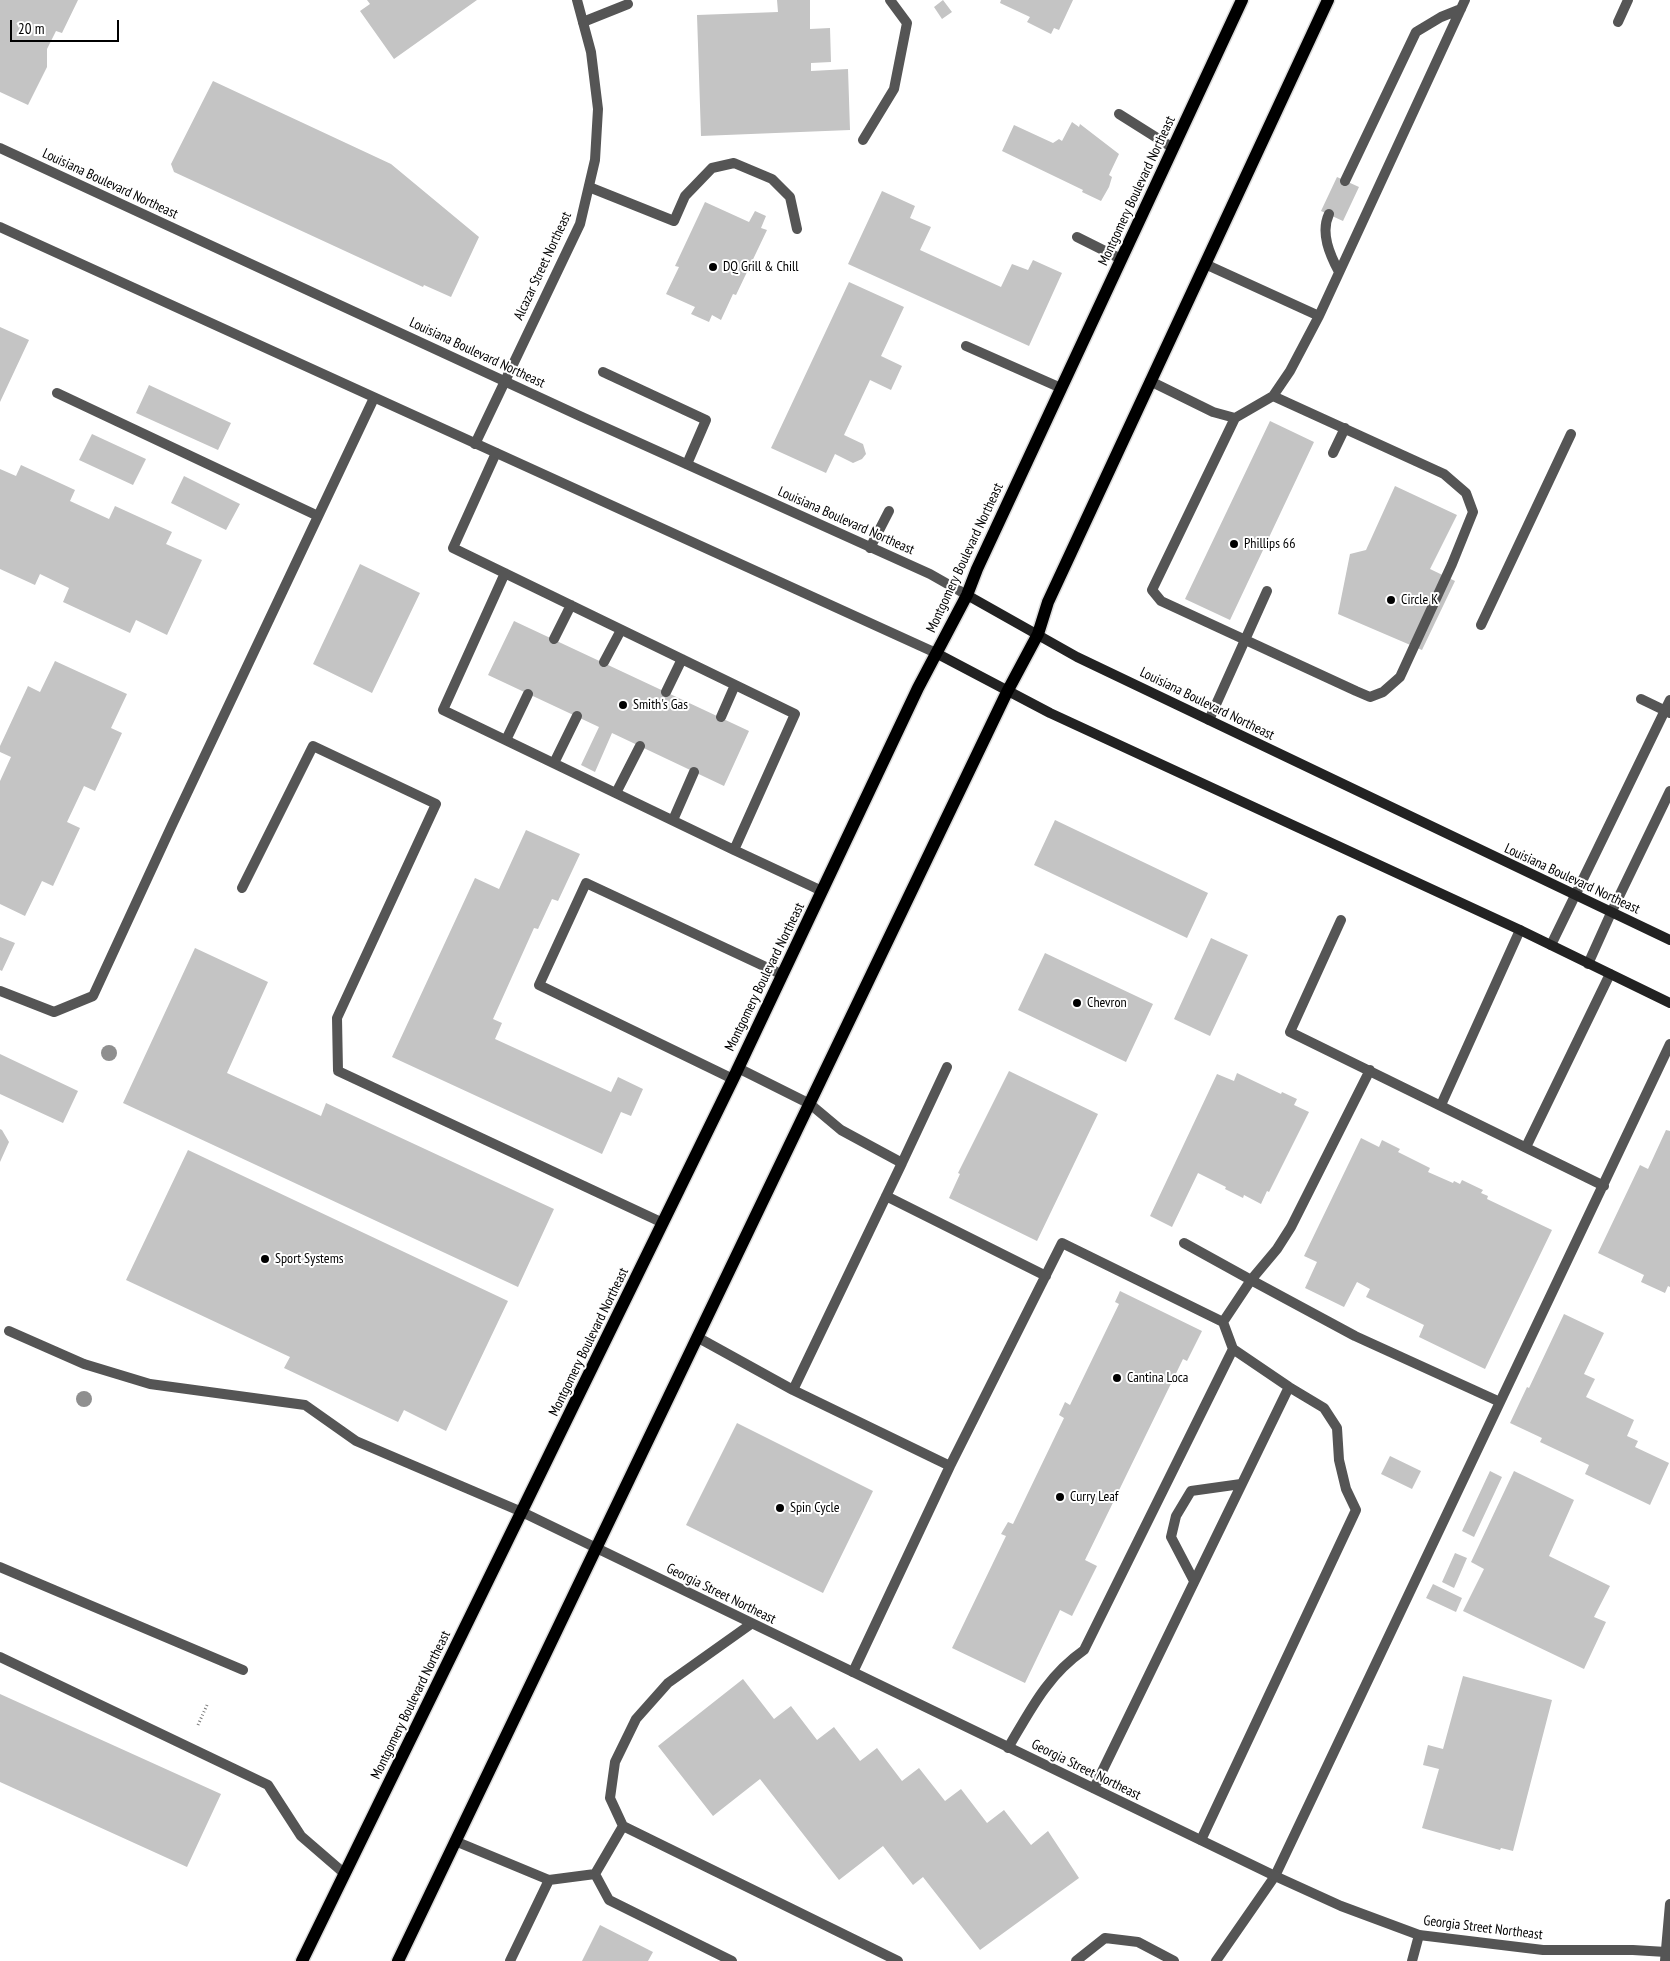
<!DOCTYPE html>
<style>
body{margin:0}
#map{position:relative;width:1670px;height:1961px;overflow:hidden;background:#fff;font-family:"PT Sans Narrow",sans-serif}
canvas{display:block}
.scale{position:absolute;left:10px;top:20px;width:109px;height:22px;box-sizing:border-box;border:2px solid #000;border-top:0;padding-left:6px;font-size:15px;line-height:18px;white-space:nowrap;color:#000;-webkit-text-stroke:4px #fff;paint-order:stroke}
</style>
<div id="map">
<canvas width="1670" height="1961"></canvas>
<div class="scale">20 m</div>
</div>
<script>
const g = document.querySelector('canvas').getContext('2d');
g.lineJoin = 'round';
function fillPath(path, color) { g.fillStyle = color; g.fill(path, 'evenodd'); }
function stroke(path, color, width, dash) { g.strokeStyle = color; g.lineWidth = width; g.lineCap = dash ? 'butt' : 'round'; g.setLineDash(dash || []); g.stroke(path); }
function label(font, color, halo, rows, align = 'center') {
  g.font = font + ' "PT Sans Narrow",sans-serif'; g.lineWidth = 4; g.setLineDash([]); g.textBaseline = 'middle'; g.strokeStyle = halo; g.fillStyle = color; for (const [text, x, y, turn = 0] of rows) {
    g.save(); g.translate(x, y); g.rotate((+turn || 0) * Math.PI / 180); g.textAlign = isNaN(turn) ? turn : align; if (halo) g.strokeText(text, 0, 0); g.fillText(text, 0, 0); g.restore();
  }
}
const building = new Path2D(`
 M 0,0 L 78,0 L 62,33 L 56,31 L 47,49 L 47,67 L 28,105 L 0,92 Z
 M 367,0 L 477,0 L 394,59 L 360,11 L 370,4 Z
 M 777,0 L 810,0 L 810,29 L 830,28 L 831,62 L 811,63 L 811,71 L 848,69 L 850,130 L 701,136 L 697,15 L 778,12 Z
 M 943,0 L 952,12 L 942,19 L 934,7 Z
 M 1001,0 L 1073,0 L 1059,30 L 1054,28 L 1051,34 L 1027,22 L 1030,17 L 1000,3 Z
 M 213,81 L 391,164 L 479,237 L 451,297 L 424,285 L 423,287 L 174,172 L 171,164 Z
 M 1072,122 L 1079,127 L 1080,124 L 1119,154 L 1109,175 L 1112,177 L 1109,187 L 1101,201 L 1082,192 L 1083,190 L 1002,151 L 1014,125 L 1053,143 L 1059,139 L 1062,141 Z
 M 1337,177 L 1359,187 L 1343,221 L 1321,211 Z
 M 882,191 L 915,206 L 910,218 L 931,227 L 920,250 L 1001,287 L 1012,264 L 1028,270 L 1033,260 L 1062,273 L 1029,346 L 848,264 Z
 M 705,202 L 749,222 L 755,211 L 766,216 L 761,228 L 767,230 L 736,295 L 733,294 L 721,320 L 712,315 L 709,322 L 691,314 L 695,307 L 666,294 L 679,267 L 675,266 Z
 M 849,282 L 904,307 L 881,356 L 902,366 L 891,390 L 870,380 L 844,435 L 863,444 L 866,454 L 862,459 L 853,463 L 835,454 L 826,473 L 771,448 Z
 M 0,327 L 29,340 L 0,402 Z
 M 149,385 L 231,423 L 218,450 L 136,413 Z
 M 1270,421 L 1314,442 L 1230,620 L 1185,599 Z
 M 92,434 L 146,459 L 133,485 L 79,460 Z
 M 21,465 L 75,490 L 70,501 L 109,519 L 115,506 L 172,532 L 166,544 L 202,560 L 167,635 L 136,620 L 130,633 L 63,602 L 69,588 L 40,574 L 35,585 L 0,569 L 0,469 L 16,476 Z
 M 184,476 L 240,504 L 226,530 L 171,503 Z
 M 1395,486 L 1457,515 L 1430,569 L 1455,581 L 1422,650 L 1338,614 L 1350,554 L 1366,550 Z
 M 360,564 L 420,593 L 372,693 L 313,664 Z
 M 514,621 L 749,731 L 724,786 L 612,733 L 595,772 L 581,765 L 599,727 L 488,675 Z
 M 55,661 L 127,694 L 111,728 L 122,733 L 95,791 L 84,786 L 67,822 L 80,828 L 53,886 L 42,881 L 25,916 L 0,904 L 0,781 L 11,757 L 0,752 L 0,746 L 28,686 L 40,692 Z
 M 1055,820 L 1208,893 L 1187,938 L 1034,865 Z
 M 526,830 L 580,854 L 558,901 L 552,899 L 538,929 L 534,928 L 493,1019 L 502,1023 L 495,1039 L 611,1092 L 618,1077 L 643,1089 L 631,1116 L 621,1112 L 602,1154 L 392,1057 L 475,878 L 499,889 Z
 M 0,937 L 15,943 L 2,971 L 0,970 Z
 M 1211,938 L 1248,955 L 1210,1036 L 1174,1019 Z
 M 195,948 L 268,982 L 227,1073 L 321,1116 L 326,1103 L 554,1209 L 518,1287 L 123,1103 Z
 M 1045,953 L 1153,1004 L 1126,1062 L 1018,1010 Z
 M 0,1054 L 78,1091 L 63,1123 L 0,1094 Z
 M 1009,1071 L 1098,1114 L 1037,1241 L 949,1198 L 960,1174 L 958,1173 Z
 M 1237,1073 L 1281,1094 L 1282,1092 L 1297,1099 L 1294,1105 L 1309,1112 L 1269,1192 L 1267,1191 L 1261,1204 L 1244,1195 L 1243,1198 L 1225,1189 L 1226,1187 L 1198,1173 L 1172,1227 L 1150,1216 L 1217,1074 L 1234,1081 Z
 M 0,1129 L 2,1130 L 9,1142 L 0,1162 Z
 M 1666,1130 L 1670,1131 L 1670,1287 L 1668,1286 L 1665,1293 L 1641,1282 L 1644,1275 L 1598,1253 L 1640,1165 L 1648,1169 Z
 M 1361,1138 L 1379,1147 L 1382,1140 L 1400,1149 L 1398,1152 L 1430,1168 L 1428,1172 L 1453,1183 L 1454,1181 L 1460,1184 L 1462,1180 L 1483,1190 L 1481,1193 L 1488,1196 L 1487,1199 L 1552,1230 L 1485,1369 L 1419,1337 L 1424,1325 L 1366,1297 L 1370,1289 L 1357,1282 L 1344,1307 L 1305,1288 L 1317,1262 L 1304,1256 Z
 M 188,1150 L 508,1301 L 446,1431 L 404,1410 L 398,1422 L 284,1368 L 290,1357 L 126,1280 Z
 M 1120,1291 L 1202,1331 L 1187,1361 L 1183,1359 L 1085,1560 L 1097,1566 L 1072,1616 L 1060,1610 L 1025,1683 L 952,1648 L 1006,1536 L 1001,1534 L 1008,1522 L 1013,1524 L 1064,1418 L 1059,1415 L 1065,1402 L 1070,1405 L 1119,1304 L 1115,1302 Z
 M 1564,1314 L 1604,1333 L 1584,1374 L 1595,1379 L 1586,1397 L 1634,1420 L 1627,1436 L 1638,1441 L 1635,1447 L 1669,1463 L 1650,1505 L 1585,1474 L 1589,1465 L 1540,1442 L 1542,1438 L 1510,1423 L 1527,1387 L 1529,1388 Z
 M 737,1423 L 873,1491 L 823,1593 L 686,1525 Z
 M 1390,1456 L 1421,1471 L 1412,1489 L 1381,1474 Z
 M 1490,1471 L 1502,1477 L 1474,1537 L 1462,1531 Z
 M 1514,1471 L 1574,1500 L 1549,1556 L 1610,1586 L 1594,1617 L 1606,1622 L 1584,1669 L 1463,1611 L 1484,1569 L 1471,1562 Z
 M 1455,1553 L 1467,1558 L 1454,1588 L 1442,1582 Z
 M 1433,1584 L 1462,1598 L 1456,1612 L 1426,1598 Z
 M 1463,1676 L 1552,1700 L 1513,1851 L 1501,1848 L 1500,1850 L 1422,1828 L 1439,1769 L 1423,1765 L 1428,1745 L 1443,1749 Z
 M 743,1679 L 774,1719 L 791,1706 L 817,1740 L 834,1727 L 860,1761 L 877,1748 L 902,1781 L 919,1768 L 945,1801 L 961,1789 L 987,1823 L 1004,1810 L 1031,1845 L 1048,1831 L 1079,1878 L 980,1950 L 923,1877 L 913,1885 L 883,1846 L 839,1880 L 760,1779 L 713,1816 L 658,1746 Z
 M 0,1694 L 221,1794 L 187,1867 L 0,1782 Z
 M 600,1925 L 653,1952 L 648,1961 L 582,1961 Z`);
const path = new Path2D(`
 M 198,1725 L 207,1705`);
const service = new Path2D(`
 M 583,22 L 628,4
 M 1618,22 L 1628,0
 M 1119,114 L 1173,148
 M 863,140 L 894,89 L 907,23 L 890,0
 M 1345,181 L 1416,32 L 1441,17 L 1461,9
 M 589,187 L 674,221 L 685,196 L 712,168 L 734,163 L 772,179 L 790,197 L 797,229
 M 1329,214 C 1320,233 1330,255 1339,272
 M 1077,237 L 1121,259
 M 1205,264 L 1319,316 L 1465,0
 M 966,346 L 1061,388
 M 603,372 L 706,420 L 687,464
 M 1150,381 L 1213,412 L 1235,418 L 1273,396 L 1290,371 L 1319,316
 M 57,393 L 318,516
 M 1235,418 L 1152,590 L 1161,601 L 1356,691 L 1370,697 L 1383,692 L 1400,677 L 1452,564 L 1473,512 L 1466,493 L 1444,474 L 1273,396
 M 496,453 L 453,548 L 795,714 L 734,850 L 822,891
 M 1333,453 L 1345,428
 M 870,548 L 889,511
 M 505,573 L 443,710 L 734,850
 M 1481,625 L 1571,434
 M 554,639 L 571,605
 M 604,662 L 621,630
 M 666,692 L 682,659
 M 1641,699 L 1670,713
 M 721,717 L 735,685
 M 1209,720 L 1267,591
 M 506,740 L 528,694
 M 554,763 L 577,716
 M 616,793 L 640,746
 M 673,820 L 694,772
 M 242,888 L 313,746 L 436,804 L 337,1018 L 338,1071 L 663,1223
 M 1341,920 L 1290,1032 L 1604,1186
 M 1551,945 L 1670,700
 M 1588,964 L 1611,913 L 1670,791
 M 0,991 L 54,1012 L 93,996 L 172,825 L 374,398
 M 738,1068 L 810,1104 L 841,1130 L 902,1163 L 793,1390
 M 1370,1070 L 1291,1227 L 1277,1249 L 1251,1280 L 1355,1336 L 1500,1402
 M 733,1079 L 539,985 L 586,883 L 783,975
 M 1441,1105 L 1520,930
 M 1526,1147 L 1610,974
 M 902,1163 L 947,1067
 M 886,1196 L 1046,1276
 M 1184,1243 L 1251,1280 L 1223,1322
 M 9,1331 L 84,1364 L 150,1384 L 305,1405 L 356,1441 L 522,1512
 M 697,1337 L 793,1390 L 950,1466 L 853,1672
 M 950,1466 L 1062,1243 L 1223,1322 L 1233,1349
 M 0,1567 L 243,1670
 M 1194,1581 L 1171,1537 L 1176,1516 L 1191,1491 L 1241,1484
 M 0,1657 L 268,1785 L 301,1836 L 345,1874
 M 1008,1748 C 1031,1709 1047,1676 1084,1650 L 1233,1349 L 1289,1387 L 1324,1408 L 1337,1428 L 1339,1460 L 1346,1489 L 1356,1510 L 1201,1840
 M 1094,1788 L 1289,1387
 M 623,1826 L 898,1961
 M 455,1841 L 549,1880 L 510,1961
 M 595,1874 L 609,1900 L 732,1961
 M 549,1880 L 595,1874 L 623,1826 L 610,1798 L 615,1762 L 636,1719 L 668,1683 L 751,1624
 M 1076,1961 L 1105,1938 L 1138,1942 L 1174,1961
 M 1216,1961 L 1275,1876 L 1670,1044
 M 1412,1961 L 1419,1935`);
const minor = new Path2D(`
 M 475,444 L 580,224 L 595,160 L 598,109 L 591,52 L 577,0
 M 522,1512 L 1275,1876 L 1341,1906 L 1419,1935 L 1543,1950 L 1633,1950 L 1666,1952`);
const tertiary = new Path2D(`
 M 0,148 L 582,417 L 930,574 L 967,595
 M 0,227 L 936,653
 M 1665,1961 L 1670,1904`);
const secondary = new Path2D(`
 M 967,595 L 1077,657 L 1670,940
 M 936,653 L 1050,713 L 1520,930 L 1670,1003`);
const primary = new Path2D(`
 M 302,1961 L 733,1079 L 918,688 L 967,595 L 977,569 L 1242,0
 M 398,1961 L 1007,692 L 1038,634 L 1048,602 L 1328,0`);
const trees = [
 [109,1053],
 [84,1399]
];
const markers = [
 [713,267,5,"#000"],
 [1234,544,5,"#000"],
 [1391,600,5,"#000"],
 [623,705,5,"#000"],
 [1077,1003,5,"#000"],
 [265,1259,5,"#000"],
 [1117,1378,5,"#000"],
 [1060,1497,5,"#000"],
 [780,1508,5,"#000"]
];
const streetNames = [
 ["Louisiana Boulevard Northeast",110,184,25],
 ["Montgomery Boulevard Northeast",1137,191,-65],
 ["Alcazar Street Northeast",543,266,-65],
 ["Louisiana Boulevard Northeast",477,353,25],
 ["Louisiana Boulevard Northeast",846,521,24],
 ["Montgomery Boulevard Northeast",965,558,-65],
 ["Louisiana Boulevard Northeast",1207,704,26],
 ["Louisiana Boulevard Northeast",1572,879,25],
 ["Montgomery Boulevard Northeast",765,977,-64],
 ["Montgomery Boulevard Northeast",589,1342,-64],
 ["Georgia Street Northeast",721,1594,26],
 ["Montgomery Boulevard Northeast",411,1705,-64],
 ["Georgia Street Northeast",1086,1770,26],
 ["Georgia Street Northeast",1483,1928,7]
];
const poiNames = [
 ["DQ Grill & Chill",723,267],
 ["Phillips 66",1244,544],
 ["Circle K",1401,600],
 ["Smith's Gas",633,705],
 ["Chevron",1087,1003],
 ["Sport Systems",275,1259],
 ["Cantina Loca",1127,1378],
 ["Curry Leaf",1070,1497],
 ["Spin Cycle",790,1508]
];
fillPath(building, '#c4c4c4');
stroke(primary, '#dbdbdb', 15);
stroke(path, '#777', 3, [1, 2.5]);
stroke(service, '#555', 10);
stroke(minor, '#555', 10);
stroke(tertiary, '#555', 10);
stroke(secondary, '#222', 10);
stroke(primary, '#000', 12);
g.fillStyle = '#8f8f8f';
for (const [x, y] of trees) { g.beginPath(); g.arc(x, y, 8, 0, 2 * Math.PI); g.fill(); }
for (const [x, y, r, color] of markers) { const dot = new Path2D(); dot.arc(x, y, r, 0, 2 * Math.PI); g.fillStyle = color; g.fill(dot); stroke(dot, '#fff', 2); }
label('14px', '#000', '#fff', streetNames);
label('14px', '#000', '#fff', poiNames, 'left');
</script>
